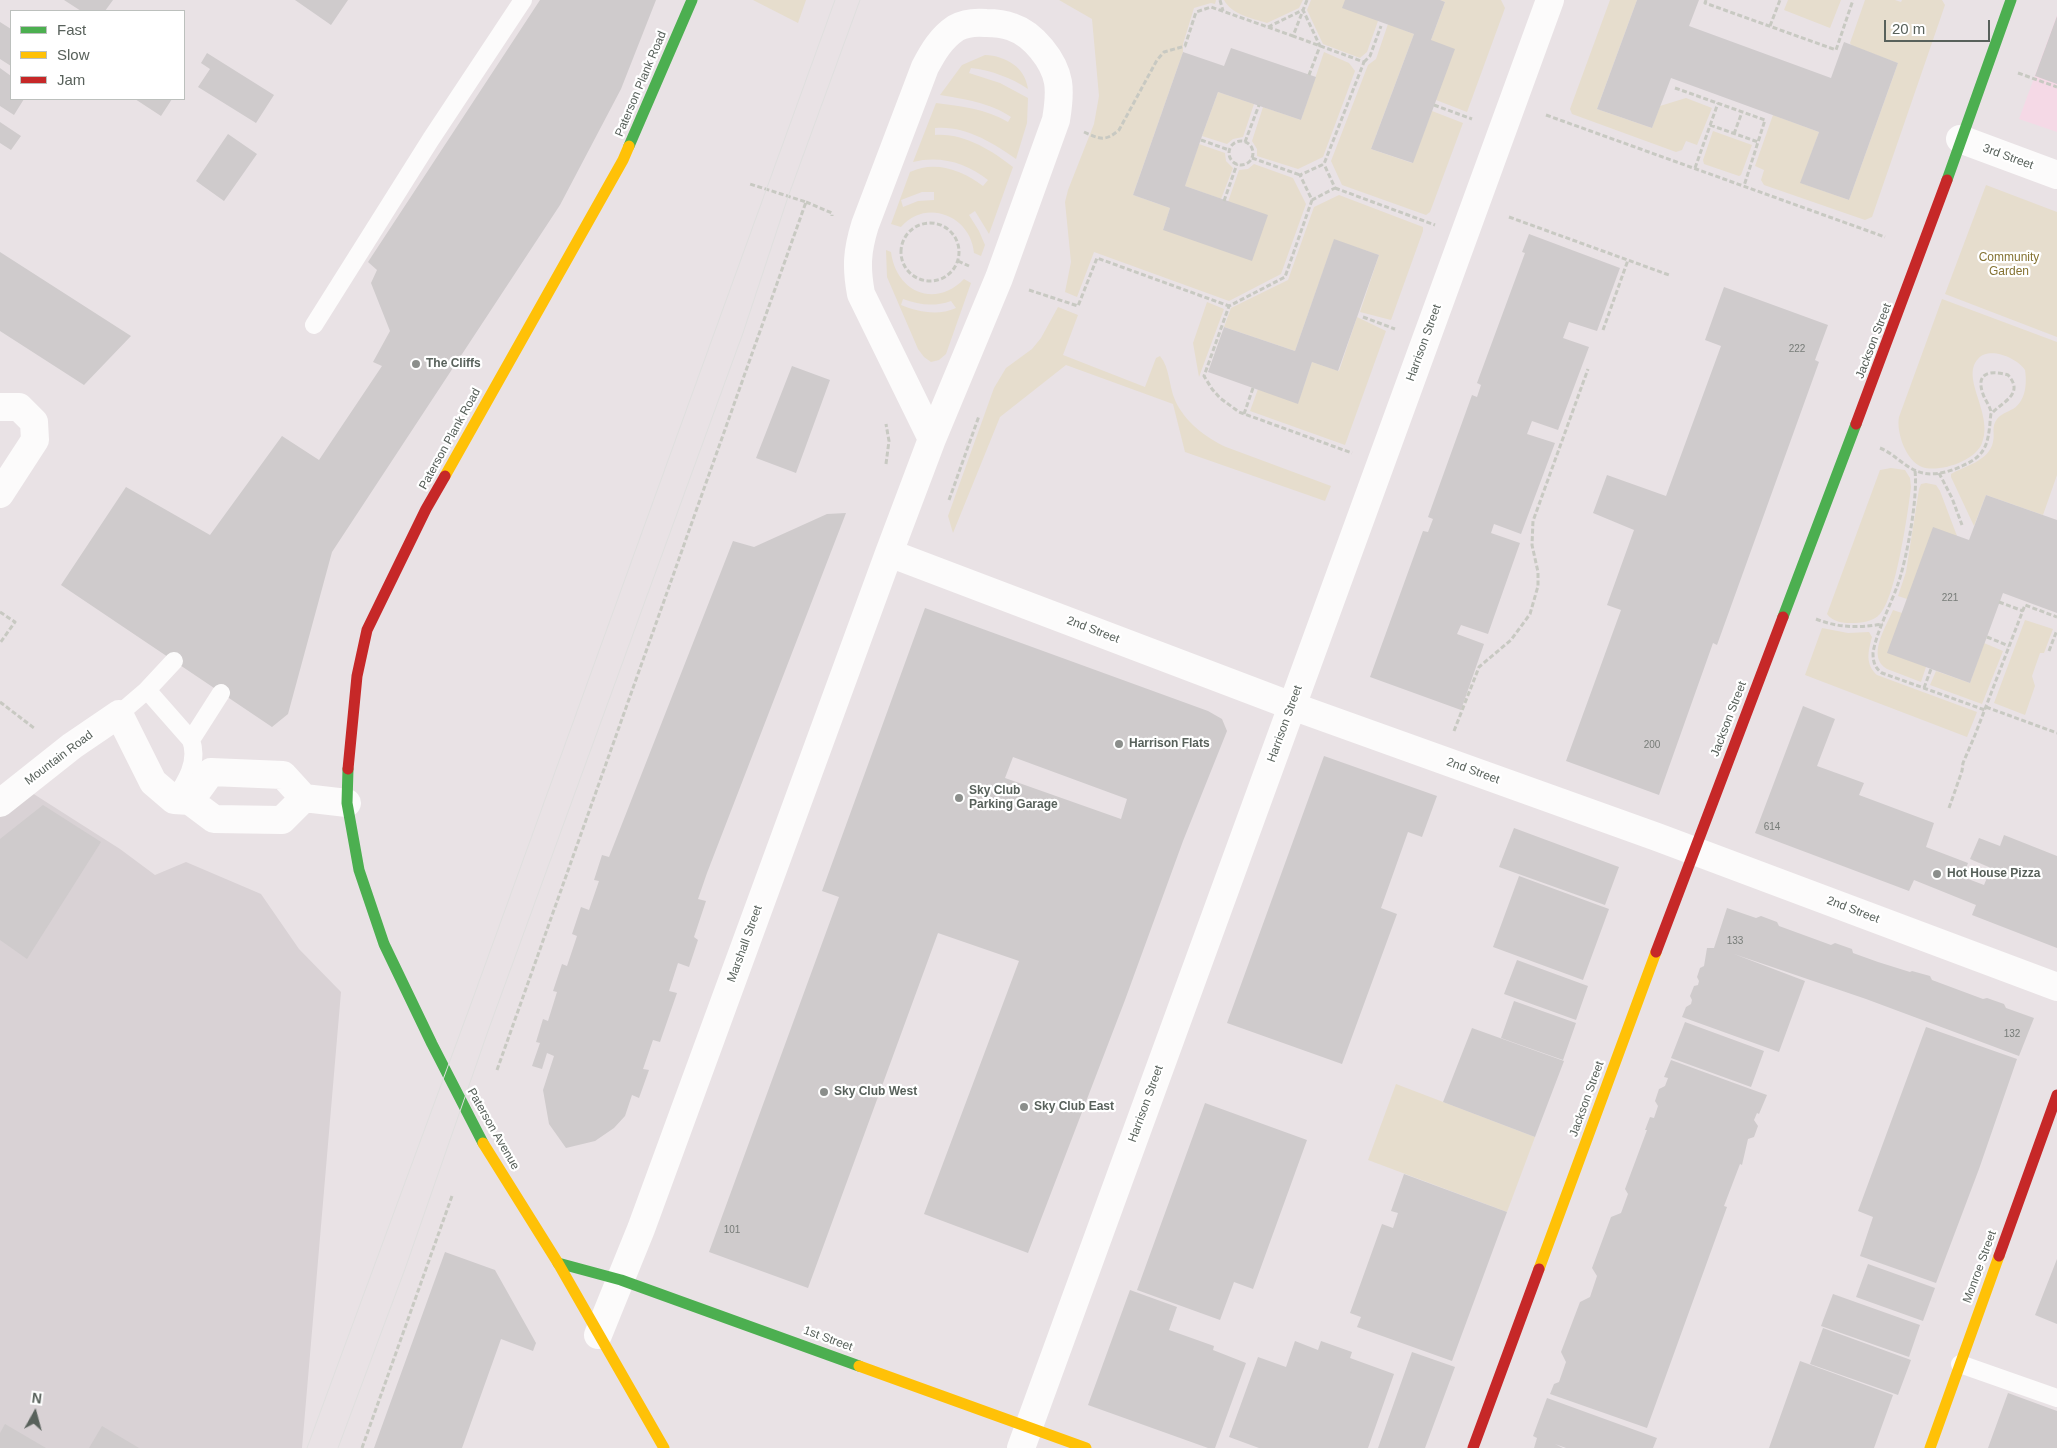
<!DOCTYPE html>
<style>
body{margin:0}
#map{position:relative;width:2057px;height:1448px;overflow:hidden;background:#e9e2e5;font-family:Arial,sans-serif}
canvas{display:block}
.legend{position:absolute;left:10px;top:10px;width:175px;height:90px;box-sizing:border-box;background:#fff;border:1px solid #bcc0bd;margin:0;padding:6px 9px;list-style:none;font-size:15px;color:#58615b}
.legend li{display:flex;align-items:center;gap:10px;height:25px}
.legend b{width:25px;border:1px solid #bcc0bd}
.north{position:absolute;left:10px;top:1388px;width:50px;height:50px;-webkit-text-stroke:4px #fff;paint-order:stroke;rotate:7deg;font-size:14px;font-weight:700;line-height:20px;text-align:center;color:#58615b}
.north::after{content:'';display:block;margin:auto;width:18px;height:22px;background:#58615b;clip-path:polygon(50% 0,100% 100%,50% 72%,0 100%)}
.scale{position:absolute;left:1884px;top:20px;width:106px;height:22px;box-sizing:border-box;border:2px solid #58615b;border-top:0;padding-left:6px;font-size:15px;line-height:18px;white-space:nowrap;color:#58615b;-webkit-text-stroke:4px #fff;paint-order:stroke}
</style>
<div id="map">
<canvas width="2057" height="1448"></canvas>
<ul class="legend">
<li><b style="height:6px;background:#4caf50"></b>Fast</li>
<li><b style="height:6px;background:#ffc107"></b>Slow</li>
<li><b style="height:6px;background:#c62828"></b>Jam</li>
</ul>
<div class="north">N</div>
<div class="scale">20 m</div>
</div>
<script>
const g = document.querySelector('canvas').getContext('2d');
g.lineJoin = 'round';
function fillPath(path, color) { g.fillStyle = color; g.fill(path, 'evenodd'); }
function stroke(path, color, width, dash) { g.strokeStyle = color; g.lineWidth = width; g.lineCap = dash ? 'butt' : 'round'; g.setLineDash(dash || []); g.stroke(path); }
function label(font, color, halo, rows, align = 'center') {
  g.font = font + ' Arial,sans-serif'; g.lineWidth = 4.5; g.setLineDash([]); g.textBaseline = 'middle'; g.strokeStyle = halo; g.fillStyle = color; for (const [text, x, y, turn = 0] of rows) {
    g.save(); g.translate(x, y); g.rotate((+turn || 0) * Math.PI / 180); g.textAlign = isNaN(turn) ? turn : align; if (halo) g.strokeText(text, 0, 0); g.fillText(text, 0, 0); g.restore();
  }
}
const commercial = new Path2D(`
 M 2057,15 L 2057,132 L 2019,119 Z`);
const industrial = new Path2D(`
 M 29,791 L 120,849 L 155,875 L 186,862 L 261,894 L 299,949 L 341,992 L 302,1448 L 0,1448 L 0,816 Z`);
const green = new Path2D(`
 M 753,0 L 806,0 L 798,23 Z
 M 1059,0 L 1216,0 L 1215,4 L 1211,3 L 1194,8 L 1183,44 L 1183,52 L 1133,195 L 1170,208 L 1163,230 L 1228,202 L 1239,170 L 1248,169 L 1254,164 L 1293,178 L 1306,204 L 1281,274 L 1229,301 L 1094,252 L 1077,297 L 1065,292 L 1071,262 L 1065,202 L 1068,190 L 1094,124 L 1099,96 L 1092,19 Z
 M 1224,0 L 1303,0 L 1299,8 L 1267,23 C 1252,18 1232,15 1224,0 Z
 M 1311,0 L 1345,0 L 1378,21 L 1367,52 L 1360,58 L 1323,44 L 1307,10 Z
 M 1440,0 L 1501,0 L 1505,8 L 1467,112 L 1436,100 L 1431,40 L 1445,2 Z
 M 1610,0 L 1637,0 L 1597,109 L 1652,128 L 1660,106 L 1686,98 L 1712,108 L 1697,145 L 1686,141 L 1682,150 L 1676,152 L 1572,114 L 1570,109 Z
 M 1788,0 L 1841,0 L 1830,28 L 1784,10 Z
 M 1865,0 L 1895,0 L 1901,2 L 1902,0 L 1942,0 L 1945,5 L 1872,217 L 1865,220 L 1764,185 L 1761,180 L 1764,170 L 1755,166 L 1773,115 L 1819,132 L 1801,183 L 1849,200 L 1898,63 L 1852,46 L 1850,43 Z
 M 1388,24 L 1414,34 L 1371,149 L 1412,163 L 1432,111 L 1463,123 L 1430,212 L 1426,215 L 1342,185 L 1331,161 L 1368,65 L 1376,59 Z
 M 1324,52 L 1349,63 L 1355,71 L 1323,157 L 1298,169 L 1257,156 L 1257,149 L 1252,141 L 1263,107 L 1301,120 Z
 M 985,55 C 1006,56 1025,67 1028,89 C 1012,78 990,70 971,68 L 969,73 L 1000,83 L 1028,98 L 1027,123 L 1016,159 C 994,143 964,125 935,128 L 935,135 C 964,133 991,150 1013,167 L 989,234 L 975,211 L 969,215 L 979,231 L 985,245 L 981,256 L 974,253 C 971,216 926,198 901,227 L 891,224 L 910,172 C 935,160 962,170 983,186 L 988,180 C 967,163 940,155 913,162 L 936,103 C 961,106 986,109 1008,122 L 1011,117 C 991,103 964,99 940,95 L 962,65 ZM 922,192 L 934,192 L 934,200 L 918,201 L 903,207 L 901,200 Z
 M 1218,92 L 1254,104 L 1243,137 L 1233,139 L 1227,144 L 1202,136 Z
 M 1713,131 L 1752,145 L 1741,175 L 1739,176 L 1704,164 L 1703,160 Z
 M 1199,144 L 1225,153 L 1226,161 L 1233,168 L 1221,199 L 1185,186 Z
 M 1986,185 L 2057,212 L 2057,337 L 1945,294 Z
 M 1339,195 L 1423,227 L 1423,231 L 1391,320 L 1360,312 L 1379,255 L 1334,240 L 1295,351 L 1224,327 L 1231,308 L 1288,280 L 1314,207 Z
 M 886,250 L 891,252 C 896,292 935,309 964,279 L 971,283 L 946,354 L 939,360 L 931,362 L 924,357 L 918,349 L 887,277 ZM 903,299 C 919,305 934,307 951,301 L 956,308 C 938,316 918,312 901,305 Z
 M 1942,299 L 2057,342 L 2057,475 L 2043,515 L 1986,495 L 1974,526 L 1951,477 L 1951,474 C 1965,466 1989,461 1993,442 C 1995,433 1991,427 1997,419 C 2001,414 2007,412 2013,409 C 2026,401 2027,383 2025,370 C 2017,358 1989,346 1978,359 C 1960,378 1994,414 1982,443 C 1976,461 1939,473 1922,467 C 1906,461 1896,432 1899,417 Z
 M 1207,302 L 1224,309 L 1199,377 L 1193,343 Z
 M 1058,307 L 1078,315 L 1063,355 L 1145,387 L 1156,358 L 1160,356 C 1170,368 1169,387 1175,400 C 1184,421 1206,438 1226,447 L 1331,486 L 1325,501 L 1185,452 L 1173,404 L 1066,365 L 1000,417 L 953,533 L 948,516 L 994,388 L 1006,368 L 1032,349 L 1041,338 Z
 M 1357,317 L 1386,331 L 1345,445 L 1250,411 L 1258,389 L 1298,403 L 1312,362 L 1339,371 Z
 M 1891,468 L 1905,470 L 1910,478 L 1911,487 C 1908,512 1896,597 1880,614 C 1873,622 1861,623 1851,623 C 1842,623 1833,622 1827,614 L 1880,470 Z
 M 1926,483 L 1936,485 L 1940,491 L 1957,536 L 1907,599 L 1898,596 L 1906,572 L 1919,489 L 1921,484 Z
 M 1893,610 L 1902,613 L 1926,667 L 1921,682 L 1887,669 C 1866,657 1886,627 1893,610 Z
 M 2025,620 L 2053,629 L 2044,653 L 2040,653 L 2032,676 L 2035,686 L 2025,715 L 1994,703 Z
 M 1822,628 L 1848,633 L 1869,632 L 1872,637 C 1868,652 1865,664 1877,675 L 1977,712 L 1967,737 L 1805,675 Z
 M 1984,643 L 2003,651 L 1982,704 L 1930,685 L 1936,671 L 1970,683 Z
 M 1396,1084 L 1535,1137 L 1507,1212 L 1368,1160 Z`);
const building = new Path2D(`
 M 64,0 L 113,0 L 105,11 L 81,11 Z
 M 295,0 L 348,0 L 331,25 Z
 M 540,0 L 656,0 L 621,89 L 560,205 L 332,552 L 288,714 L 272,727 L 61,585 L 126,487 L 210,535 L 282,436 L 319,460 L 382,366 L 373,362 L 390,331 L 371,283 L 377,270 L 368,262 Z
 M 1345,0 L 1440,0 L 1445,2 L 1431,40 L 1455,49 L 1413,163 L 1371,149 L 1414,34 L 1342,8 Z
 M 1637,0 L 1699,0 L 1689,26 L 1831,78 L 1844,42 L 1898,63 L 1849,200 L 1800,183 L 1819,132 L 1671,78 L 1652,128 L 1597,109 Z
 M 2057,16 L 2057,84 L 2035,76 Z
 M 0,22 L 11,29 L 11,66 L 0,59 Z
 M 1231,48 L 1316,77 L 1301,120 L 1218,92 L 1202,136 L 1185,186 L 1268,215 L 1252,261 L 1163,230 L 1170,208 L 1133,195 L 1183,52 L 1224,66 Z
 M 207,53 L 274,95 L 256,123 L 198,87 L 210,69 L 201,63 Z
 M 0,68 L 11,76 L 11,99 L 24,99 L 14,115 L 0,106 Z
 M 135,99 L 172,99 L 161,116 Z
 M 0,122 L 21,136 L 11,150 L 0,143 Z
 M 228,134 L 257,154 L 224,201 L 196,181 Z
 M 1529,234 L 1620,268 L 1597,331 L 1569,322 L 1563,338 L 1589,347 L 1558,430 L 1532,421 L 1527,434 L 1555,443 L 1521,534 L 1494,524 L 1491,533 L 1520,543 L 1488,634 L 1461,625 L 1457,634 L 1484,644 L 1461,710 L 1370,677 L 1423,531 L 1428,532 L 1433,519 L 1428,517 L 1472,395 L 1477,397 L 1481,385 L 1477,383 L 1525,253 L 1522,252 Z
 M 1334,239 L 1379,255 L 1338,371 L 1312,362 L 1298,404 L 1208,372 L 1224,327 L 1295,351 Z
 M 0,252 L 131,336 L 84,385 L 0,331 Z
 M 1724,287 L 1828,325 L 1815,360 L 1819,362 L 1717,645 L 1713,643 L 1659,795 L 1566,761 L 1621,610 L 1607,605 L 1634,530 L 1593,513 L 1607,475 L 1666,496 L 1721,346 L 1705,340 Z
 M 792,366 L 830,380 L 796,473 L 756,458 Z
 M 1986,495 L 2057,520 L 2057,613 L 2003,593 L 1970,683 L 1887,653 L 1933,527 L 1969,540 Z
 M 846,513 L 707,873 L 698,899 L 706,901 L 694,937 L 698,940 L 689,967 L 678,963 L 669,991 L 677,993 L 660,1042 L 653,1040 L 643,1069 L 649,1070 L 639,1098 L 632,1095 L 625,1116 L 614,1128 L 595,1141 L 566,1148 L 549,1124 L 543,1090 L 554,1056 L 547,1053 L 542,1069 L 532,1066 L 540,1043 L 536,1042 L 543,1019 L 548,1021 L 557,992 L 553,991 L 562,964 L 567,966 L 577,936 L 572,934 L 581,907 L 589,910 L 599,881 L 594,880 L 602,855 L 609,857 L 733,541 L 754,547 L 827,514 Z
 M 925,608 L 1208,711 L 1222,719 L 1227,731 L 1183,841 L 1125,1000 L 1028,1253 L 924,1214 L 1019,961 L 938,933 L 808,1288 L 709,1252 L 839,897 L 822,891 ZM 1013,757 L 1127,799 L 1121,819 L 1005,778 Z
 M 1803,706 L 1835,719 L 1817,766 L 1864,783 L 1859,795 L 1934,823 L 1926,847 L 1968,863 L 1963,877 L 1984,885 L 1991,868 L 1970,859 L 1979,838 L 2000,846 L 2004,835 L 2057,856 L 2057,948 L 1972,915 L 1976,905 L 1914,880 L 1909,891 L 1755,833 Z
 M 1324,756 L 1437,796 L 1422,837 L 1408,832 L 1381,908 L 1397,914 L 1342,1064 L 1227,1023 Z
 M 43,805 L 101,842 L 27,959 L 0,940 L 0,839 Z
 M 1514,828 L 1619,867 L 1605,905 L 1499,867 Z
 M 1519,876 L 1609,909 L 1583,980 L 1493,947 Z
 M 1727,908 L 1756,918 L 1761,916 L 1777,922 L 1779,926 L 1831,945 L 1835,943 L 1852,949 L 1853,953 L 1878,962 L 1910,972 L 1912,971 L 1930,976 L 1932,980 L 1983,999 L 1987,998 L 2004,1004 L 2006,1008 L 2034,1018 L 2019,1056 L 1866,999 L 1734,954 L 1805,981 L 1779,1052 L 1682,1017 L 1686,1007 L 1691,1004 L 1692,1000 L 1690,996 L 1694,986 L 1698,985 L 1699,981 L 1697,977 L 1700,968 L 1704,966 L 1707,948 L 1714,948 Z
 M 1517,960 L 1588,986 L 1576,1020 L 1504,994 Z
 M 1514,1001 L 1576,1023 L 1563,1060 L 1501,1038 Z
 M 1685,1022 L 1764,1051 L 1751,1087 L 1671,1058 Z
 M 1926,1027 L 2017,1059 L 1979,1169 L 1936,1283 L 1860,1256 L 1873,1217 L 1858,1211 Z
 M 1472,1028 L 1564,1061 L 1535,1137 L 1443,1102 Z
 M 1671,1060 L 1767,1095 L 1759,1114 L 1757,1113 L 1754,1120 L 1758,1126 L 1754,1137 L 1748,1139 L 1742,1165 L 1740,1164 L 1724,1206 L 1727,1207 L 1647,1428 L 1550,1394 L 1554,1384 L 1559,1382 L 1566,1362 L 1561,1352 L 1580,1302 L 1590,1297 L 1597,1276 L 1592,1268 L 1611,1217 L 1621,1213 L 1628,1194 L 1625,1189 L 1647,1130 L 1645,1130 L 1650,1117 L 1654,1118 L 1658,1106 L 1655,1101 L 1659,1089 L 1665,1086 L 1668,1078 L 1664,1077 Z
 M 1205,1103 L 1307,1140 L 1253,1289 L 1234,1282 L 1220,1320 L 1137,1290 Z
 M 1404,1174 L 1507,1212 L 1452,1361 L 1357,1327 L 1361,1317 L 1350,1313 L 1382,1224 L 1393,1228 L 1398,1213 L 1391,1211 Z
 M 445,1252 L 495,1270 L 536,1343 L 533,1351 L 501,1339 L 462,1448 L 374,1448 Z
 M 2057,1259 L 2057,1324 L 2035,1315 Z
 M 1868,1264 L 1935,1288 L 1923,1321 L 1856,1297 Z
 M 1130,1290 L 1177,1307 L 1169,1330 L 1214,1346 L 1213,1350 L 1246,1363 L 1215,1448 L 1208,1448 L 1088,1405 Z
 M 1833,1294 L 1920,1325 L 1909,1357 L 1821,1326 Z
 M 1823,1328 L 1911,1360 L 1898,1395 L 1810,1364 Z
 M 1295,1341 L 1318,1350 L 1321,1341 L 1352,1352 L 1350,1358 L 1394,1374 L 1368,1448 L 1259,1448 L 1229,1437 L 1258,1357 L 1286,1367 Z
 M 1412,1352 L 1455,1367 L 1425,1448 L 1378,1448 Z
 M 1800,1361 L 1893,1395 L 1874,1448 L 1769,1448 Z
 M 2008,1393 L 2057,1411 L 2057,1448 L 1988,1448 Z
 M 1547,1398 L 1657,1438 L 1653,1448 L 1566,1448 L 1555,1444 L 1563,1448 L 1534,1448 L 1537,1438 L 1533,1436 Z
 M 5,1424 L 46,1448 L 0,1448 L 0,1433 Z
 M 102,1426 L 139,1448 L 89,1448 Z`);
const path = new Path2D(`
 M 1220,0 L 1223,11
 M 1307,0 L 1293,36 L 1364,62 L 1324,164 L 1300,175 L 1312,200 L 1335,188 L 1324,164
 M 1706,0 L 1705,3 L 1836,50 L 1853,0
 M 1770,26 L 1780,0
 M 1268,27 L 1303,10 L 1320,46 L 1309,75
 M 1364,62 L 1370,56 L 1381,26
 M 2018,73 L 2057,87
 M 1675,88 L 1765,120 L 1744,186
 M 1434,105 L 1472,119
 M 1546,115 L 1885,237
 M 1710,125 L 1758,142
 M 1084,132 C 1100,139 1105,142 1119,130 L 1157,60 L 1164,52 L 1185,46 L 1196,12 L 1211,7 L 1293,36
 M 1734,134 L 1742,112
 M 1201,140 L 1229,150
 M1229 153a12 12 0 1 1 24 0a12 12 0 1 1-24 0Z
 M 1245,142 L 1259,105
 M 1252,158 L 1300,175
 M 1695,168 L 1718,103
 M 1335,188 L 1435,225
 M 1312,200 L 1285,277 L 1229,306 L 1204,376 L 1212,389 L 1220,398 L 1239,412 L 1352,453
 M 1224,201 L 1237,164
 M 806,202 L 832,213 L 832,216
 M 1509,217 L 1669,275
 M901 252a29 29 0 1 1 58 0a29 29 0 1 1-58 0Z
 M 958,261 L 969,266
 M 1029,290 L 1078,306 L 1097,258 L 1229,306
 M 1363,317 L 1395,329
 M 1603,330 L 1628,260
 M 1244,414 L 1253,388
 M 1880,448 C 1895,454 1907,470 1923,473 C 1936,476 1952,471 1964,465 C 1985,456 1988,444 1990,423 C 1990,419 1991,415 1991,412 C 1990,406 1985,400 1983,394 C 1975,372 1991,370 2008,375 C 2025,394 2002,402 1991,414
 M 886,464 L 889,441 L 886,424
 M 1915,471 C 1918,497 1907,558 1898,584 C 1891,604 1876,633 1873,653 C 1873,662 1875,668 1882,673 L 1985,710
 M 1939,473 L 1952,498 L 1962,525
 M 949,500 L 979,416
 M 1999,602 L 2023,611
 M 0,612 L 15,622 L 0,643
 M 1816,619 C 1839,628 1858,628 1883,624
 M 1987,637 L 2009,646
 M 2049,651 L 2057,630
 M 1924,688 L 1931,669
 M 0,702 L 34,728
 M 1986,707 L 2057,733
 M 1454,731 L 1479,667 L 1511,640 L 1530,614 L 1538,586 L 1538,572 L 1532,545 L 1533,521 L 1588,369
 M 1949,808 L 1962,771 L 1963,763 L 1975,735 L 2025,605 L 2057,617
 M 497,1070 L 806,202 L 750,184
 M 362,1448 L 452,1196`);
const lane = new Path2D(`
 M 314,325 L 431,139 L 523,0
 M 147,690 L 174,661
 M 119,714 L 147,690 L 191,740 C 199,762 186,782 174,800
 M 191,740 L 221,693
 M 1960,1364 L 2057,1398`);
const street = new Path2D(`
 M 1960,139 L 2057,175
 M 0,407 L 19,407 L 34,422 L 35,440 L 0,494
 M 889,553 L 1292,706 L 1657,837 L 2057,987
 M 190,801 L 211,772 L 283,775 L 304,798 L 347,803
 M 0,803 L 72,746 L 119,714 L 153,782 L 174,800 L 190,801 L 214,819 L 282,820 L 304,798
 M 598,1335 L 641,1229 L 889,553 L 932,439 L 999,278 L 1056,120 C 1058,108 1060,94 1058,82 C 1054,60 1033,34 1012,27 C 1004,24 994,23 986,23 C 975,22 965,23 956,28 C 941,38 933,52 925,67 L 865,225 C 857,251 856,267 861,294 L 932,439
 M 1021,1448 L 1550,0`);
const fast = new Path2D(`
 M 629,146 L 692,0
 M 1947,180 L 2011,0
 M 1783,617 L 1856,424
 M 348,769 L 347,803 L 359,870 L 384,944 L 432,1044 L 483,1143
 M 558,1263 L 621,1280 L 859,1366`);
const slow = new Path2D(`
 M 445,476 L 623,160 L 629,146
 M 483,1143 L 558,1263 L 664,1448
 M 1539,1269 L 1656,952
 M 859,1366 L 1086,1448
 M 1930,1448 L 1999,1256`);
const jam = new Path2D(`
 M 1856,424 L 1947,180
 M 348,769 L 357,676 L 367,630 L 426,509 L 445,476
 M 1656,952 L 1783,617
 M 1999,1256 L 2057,1095
 M 1473,1448 L 1539,1269`);
const tram = new Path2D(`
 M 307,1448 L 472,1001 L 835,0
 M 338,1448 L 405,1269 L 488,1031 L 743,333 L 788,197 L 860,0`);
const markers = [
 [416,364,5,"#8b8e8b"],
 [1119,744,5,"#8b8e8b"],
 [959,798,5,"#8b8e8b"],
 [1937,874,5,"#8b8e8b"],
 [824,1092,5,"#8b8e8b"],
 [1024,1107,5,"#8b8e8b"]
];
const numberNames = [
 ["222",1797,349],
 ["221",1950,598],
 ["200",1652,745],
 ["614",1772,827],
 ["133",1735,941],
 ["132",2012,1034],
 ["101",732,1230]
];
const streetNames = [
 ["Paterson Plank Road",641,84,-67],
 ["3rd Street",2008,157,20],
 ["Jackson Street",1874,341,-69],
 ["Harrison Street",1424,343,-70],
 ["Paterson Plank Road",450,439,-61],
 ["2nd Street",1093,630,21],
 ["Jackson Street",1729,719,-69],
 ["Harrison Street",1285,724,-70],
 ["Mountain Road",59,758,-37],
 ["2nd Street",1473,771,20],
 ["2nd Street",1853,910,21],
 ["Marshall Street",745,944,-70],
 ["Jackson Street",1587,1099,-70],
 ["Harrison Street",1146,1104,-70],
 ["Paterson Avenue",493,1129,60],
 ["Monroe Street",1980,1267,-70],
 ["1st Street",828,1339,20]
];
const parkNames = [
 ["Community",2009,258],
 ["Garden",2009,272]
];
const poiNames = [
 ["The Cliffs",426,364],
 ["Harrison Flats",1129,744],
 ["Sky Club",969,791],
 ["Parking Garage",969,805],
 ["Hot House Pizza",1947,874],
 ["Sky Club West",834,1092],
 ["Sky Club East",1034,1107]
];
fillPath(commercial, '#f5d9e6');
fillPath(industrial, '#d9d2d5');
fillPath(green, '#e6ddcd');
fillPath(building, '#cfcbcc');
stroke(path, '#c8c9c2', 3, [5, 2.5]);
stroke(lane, '#fcfbfb', 18);
stroke(street, '#fcfbfb', 28);
stroke(fast, '#4caf50', 11);
stroke(slow, '#ffc107', 11);
stroke(jam, '#c62828', 11);
stroke(tram, '#dfdfde', 1);
for (const [x, y, r, color] of markers) { const dot = new Path2D(); dot.arc(x, y, r, 0, 2 * Math.PI); g.fillStyle = color; g.fill(dot); stroke(dot, '#fff', 2); }
label('10px', '#777c78', null, numberNames);
label('12px', '#58615b', '#fff', streetNames);
label('12px', '#857333', '#fff', parkNames);
label('bold 12px', '#58615b', '#fff', poiNames, 'left');
</script>
